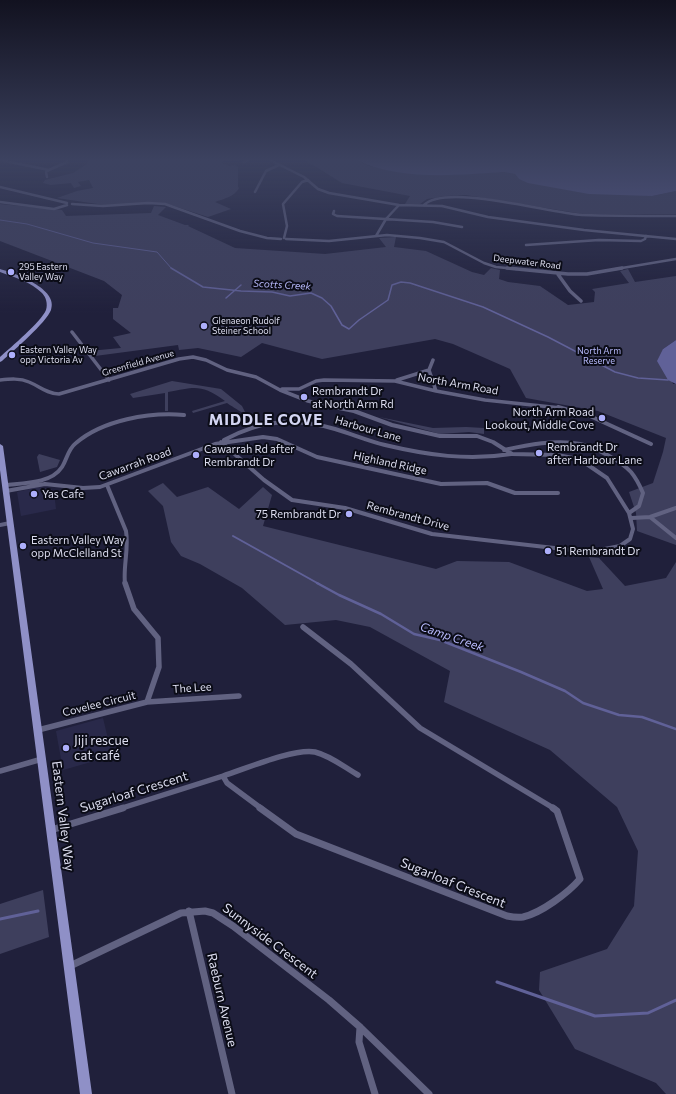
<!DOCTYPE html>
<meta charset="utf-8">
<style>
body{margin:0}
canvas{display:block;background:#20203b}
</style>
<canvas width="676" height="1094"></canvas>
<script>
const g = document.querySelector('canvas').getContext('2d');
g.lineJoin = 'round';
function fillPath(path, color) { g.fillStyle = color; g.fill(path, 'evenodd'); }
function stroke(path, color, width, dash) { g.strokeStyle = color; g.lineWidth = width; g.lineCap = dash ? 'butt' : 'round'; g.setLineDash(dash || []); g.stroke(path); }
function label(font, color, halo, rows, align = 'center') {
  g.font = font + ' Commissioner,sans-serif'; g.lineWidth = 4; g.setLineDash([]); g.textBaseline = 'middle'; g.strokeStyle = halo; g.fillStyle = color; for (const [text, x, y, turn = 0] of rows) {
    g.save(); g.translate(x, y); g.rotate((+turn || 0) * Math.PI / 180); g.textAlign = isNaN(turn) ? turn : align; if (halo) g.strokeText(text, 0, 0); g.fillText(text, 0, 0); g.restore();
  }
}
const built = new Path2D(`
 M 38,487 L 51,489 L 54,492 L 56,509 L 21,516 L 17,492 Z
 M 103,718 L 112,756 L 63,770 L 56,731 Z`);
const green = new Path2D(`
 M 88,160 L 241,160 L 239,161 L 241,161 L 222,161 L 223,164 L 229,166 L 235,165 L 238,167 L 238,187 L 239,188 C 235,196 224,199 215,202 L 231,209 L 208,217 L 171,205 L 157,203 L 104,205 L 57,198 L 77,191 L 93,188 L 89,180 L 78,182 L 81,186 L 74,188 L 71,183 L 51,185 L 43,183 L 45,180 L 73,173 L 87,164 Z
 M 305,160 L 357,160 L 369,166 L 399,172 L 441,175 L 504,172 L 515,174 L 519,179 L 652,196 L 676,191 L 676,214 L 583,214 L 466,195 L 445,196 L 427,199 L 420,204 L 405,204 L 410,196 L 342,183 Z
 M 0,204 L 62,210 L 66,216 L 151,213 L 154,206 L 166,207 L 158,215 L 185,225 L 189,225 L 188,226 L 235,248 L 325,254 L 386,247 L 379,238 L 396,237 L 394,247 L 426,251 L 472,272 L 484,275 L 491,268 L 500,270 L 499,279 L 508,282 L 540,286 L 568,305 L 594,302 L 595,292 L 592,289 L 629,283 L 620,271 L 628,269 L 635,282 L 676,276 L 676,340 L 663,349 L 673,384 L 676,384 L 676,545 L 637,531 L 636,513 L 629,492 L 653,483 L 663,452 L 666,438 L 598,411 L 526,398 L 510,369 L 453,344 L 435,339 L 322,359 L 262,343 L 241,357 L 198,348 L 179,350 L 178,345 L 95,356 L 89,351 L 121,348 L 113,337 L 131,333 L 113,319 L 113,308 L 118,308 L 122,295 L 104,281 L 0,241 Z
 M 172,381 L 221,389 L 242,406 L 246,414 L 259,421 L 259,424 L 257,425 C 254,419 234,408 227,403 L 193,413 L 192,411 L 225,401 C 201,384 196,387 168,392 L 168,411 L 165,411 L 165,393 L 133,398 L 130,394 Z
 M 379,417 L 433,428 L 466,427 L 484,428 L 484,434 L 469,432 L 440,434 Z
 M 39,454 L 60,460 L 57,467 L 40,472 L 37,457 Z
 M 163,483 L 177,497 L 208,487 L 239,509 L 263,487 L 272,495 L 263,526 L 436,569 L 457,561 L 509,562 L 587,591 L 603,589 L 589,557 L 599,558 L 625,586 L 666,578 L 676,562 L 676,1094 L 666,1094 L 656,1083 L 575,1049 L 539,990 L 540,972 L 607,949 L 634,906 L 638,851 L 617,807 L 550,750 L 444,702 L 450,671 L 370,627 L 336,620 L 285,625 L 242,588 L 200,564 L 181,556 L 171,542 L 163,506 L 148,491 Z
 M 43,890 L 49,937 L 0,954 L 0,904 Z`);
const water = new Path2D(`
 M 357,160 L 676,160 L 676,191 L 652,196 L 589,194 L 528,183 L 519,179 L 515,174 L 504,172 C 458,175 399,181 357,160 Z
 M 676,340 L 676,384 L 668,380 L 657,361 L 663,349 Z`);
const streamFar4 = new Path2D(`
 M 0,220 L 27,224 L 93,243 L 157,252 L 172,269`);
const streamFar3 = new Path2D(`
 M 171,268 L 203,287 L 241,291 L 272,292 L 290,296 L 311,293 L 322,298 L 331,306 L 342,325 L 349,329 L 359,320 L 388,300 L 392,285 L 401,282 L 410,283 L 483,307 L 548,337 L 615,372 L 638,378 L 668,380
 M 226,298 L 241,285`);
const streamFar2 = new Path2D(`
 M 233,536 L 319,584`);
const streamFar1 = new Path2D(`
 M 317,583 L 339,595 L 381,614 L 414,634 L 440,640 L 521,672 L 565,691 L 583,703 L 619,715 L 642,717 L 676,729`);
const stream = new Path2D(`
 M 0,919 L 38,911
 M 497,982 L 595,1016 L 648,1013 L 676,1000`);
const streetFar4 = new Path2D(`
 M 0,160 L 49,170 L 46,172 L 47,177
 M 270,160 L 304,177 L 318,189 L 329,193 L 399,205 L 442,206 L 488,217 L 584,230 L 676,239
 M 244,162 L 249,160
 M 49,170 L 67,162 L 67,160
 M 0,187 L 67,203
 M 255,192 L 266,171 L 279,165
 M 0,202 L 54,209 L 67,205
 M 72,204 L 103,206 L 148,203 L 165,204 L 240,231 L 267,238 L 281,239
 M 424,205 C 446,183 549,213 582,215 C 613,216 645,216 676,216
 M 334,211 L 333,214 L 337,216 L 433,222 L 462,227
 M 376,236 L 386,219 L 399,205
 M 284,238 L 287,226 L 283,204 L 302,182 L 308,180
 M 286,239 L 329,241 L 387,235 L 420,238 L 444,242 L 484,263 L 496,267 L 517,269
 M 526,245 L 599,240 L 641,241 L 645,239 L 646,236
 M 616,269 L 676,259`);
const streetFar3 = new Path2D(`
 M 507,268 L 568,274 L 587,274 L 622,268
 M 557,273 L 570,291 L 581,301
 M 72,332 L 109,380
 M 429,370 L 436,391
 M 0,380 C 10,379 20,378 29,382 C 41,387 45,393 59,394 L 179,359 L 193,357 L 206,360 L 227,370 L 256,377 L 280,390 L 308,401 L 338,408
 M 397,380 L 429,370 L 433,360
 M 282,389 L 299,389 L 316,381 L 324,380 L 395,381 L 436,391 L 485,400 L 561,408`);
const streetFar2 = new Path2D(`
 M 558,407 L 590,416 L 651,444
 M 224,440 C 261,420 295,417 335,429 C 352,434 368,441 385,445 C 427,455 468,461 511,454
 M 221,442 L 264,480 L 292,500 L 345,508 L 432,534 L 589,552 L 620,546 L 630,539 L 633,529 L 629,513 L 607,478 L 588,465 L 573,458 L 557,455 L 512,454 L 493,442 L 477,436 L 440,436 L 392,425 L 354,411 L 334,407
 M 504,450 C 527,445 556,439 580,444 C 595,447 621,461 631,472 C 636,478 640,486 643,493 L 639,506 L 629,513
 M 5,485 C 23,483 51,484 62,467 C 67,459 68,449 76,443 C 103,420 149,412 184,415
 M 107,485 L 126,531 C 129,549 123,566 125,584
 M 6,491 L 45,484 L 83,488 L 100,487 L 215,444 L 263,437 L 277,439 L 317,457 L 441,484 L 487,483 L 515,493 L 558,493
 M 650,517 L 676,538
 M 632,518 L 650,517 L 676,508
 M 0,525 L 10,523`);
const streetFar1 = new Path2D(`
 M 303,627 L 351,664 L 420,728 L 555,809
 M 147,702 L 239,696
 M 38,730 L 147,702 L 159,667 L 158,638 L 134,609 L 125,583
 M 0,771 L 42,759
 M 223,776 C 245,769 294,748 315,752 C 331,756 344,767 358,775
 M 119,809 L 223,776 L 227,783 L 262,809`);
const street = new Path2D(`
 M 260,808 L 296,834 L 507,916 C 512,917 517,918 523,917 C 541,913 568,893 580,879 L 557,811 L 553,808
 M 51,830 L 123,808
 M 189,911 L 232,1094
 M 70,966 L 181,913 L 205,911 L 213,913 L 233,926 L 329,1000 L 360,1027 L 429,1094
 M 360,1027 L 359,1042 L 375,1094`);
const primary = new Path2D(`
 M 0,269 C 15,273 59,289 51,310 C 46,323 14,350 2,361 L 0,362 L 0,357 C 11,347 41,322 46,310 C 48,304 46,297 42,293 C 31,282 14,277 0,272 Z
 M 0,444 L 3,446 L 92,1094 L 80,1094 L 0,470 Z`);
const markers = [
 [11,272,4,"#adaffb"],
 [204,326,4,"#adaffb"],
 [12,355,4,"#adaffb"],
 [304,397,4,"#adaffb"],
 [602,418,4,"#adaffb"],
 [539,453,4,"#adaffb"],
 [196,455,4,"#adaffb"],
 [34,494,4,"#adaffb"],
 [349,514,4,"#adaffb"],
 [23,546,4,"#adaffb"],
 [548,551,4,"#adaffb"],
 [66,748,4,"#adaffb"]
];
const farStreetnames = [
 ["Deepwater Road",527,262,7],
 ["Greenfield Avenue",138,363,-16]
];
const farPoinames = [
 ["295 Eastern",19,267],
 ["Valley Way",19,277],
 ["Glenaeon Rudolf",212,321],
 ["Steiner School",212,331],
 ["Eastern Valley Way",20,350],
 ["opp Victoria Av",20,360]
];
const farParknames = [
 ["North Arm",599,351],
 ["Reserve",599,361]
];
const farWaternames = [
 ["Scotts Creek",282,285,3]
];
const streetNames = [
 ["North Arm Road",458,384,10],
 ["Harbour Lane",368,429,16],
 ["Highland Ridge",390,463,12],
 ["Cawarrah Road",135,464,-20],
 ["Rembrandt Drive",408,516,15],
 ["The Lee",192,688,-4],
 ["Covelee Circuit",99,704,-14]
];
const poiNames = [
 ["Rembrandt Dr",312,391],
 ["at North Arm Rd",312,404],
 ["North Arm Road",594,412,"right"],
 ["Lookout, Middle Cove",594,425,"right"],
 ["Rembrandt Dr",547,447],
 ["after Harbour Lane",547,460],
 ["Cawarrah Rd after",204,449],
 ["Rembrandt Dr",204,462],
 ["Yas Cafe",42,494],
 ["75 Rembrandt Dr",341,514,"right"],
 ["Eastern Valley Way",31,540],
 ["opp McClelland St",31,553],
 ["51 Rembrandt Dr",556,551]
];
const waterNames = [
 ["Camp Creek",452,637,19]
];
const nearPoinames = [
 ["Jiji rescue",74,741],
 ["cat café",74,756]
];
const nearStreetnames = [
 ["Sugarloaf Crescent",134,792,-17],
 ["Eastern Valley Way",63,816,83],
 ["Sugarloaf Crescent",453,883,22],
 ["Sunnyside Crescent",270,941,37],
 ["Raeburn Avenue",222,1000,77]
];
const districtNames = [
 ["MIDDLE COVE",266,420]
];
fillPath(built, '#29294a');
fillPath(green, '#3e3f5d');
fillPath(water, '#606198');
stroke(streamFar4, '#606198', 1);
stroke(streamFar3, '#606198', 1.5);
stroke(streamFar2, '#606198', 2);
stroke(streamFar1, '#606198', 2.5);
stroke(stream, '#606198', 3);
stroke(streetFar4, '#616281', 2.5);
stroke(streetFar3, '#616281', 3.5);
stroke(streetFar2, '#616281', 4);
stroke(streetFar1, '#616281', 5.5);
stroke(street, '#616281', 7);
fillPath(primary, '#8f90c7');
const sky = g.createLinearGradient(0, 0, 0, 313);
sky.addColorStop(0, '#121220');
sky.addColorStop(0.51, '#3c4260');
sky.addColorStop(1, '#3c426000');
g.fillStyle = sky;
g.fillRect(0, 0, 676, 313);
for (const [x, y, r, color] of markers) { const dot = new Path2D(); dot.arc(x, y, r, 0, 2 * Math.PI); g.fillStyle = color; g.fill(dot); stroke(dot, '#0b0c17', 1.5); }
label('9px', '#dcddef', '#0b0c17', farStreetnames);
label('9px', '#dcddef', '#0b0c17', farPoinames, 'left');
label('9px', '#b6b9fa', '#0b0c17', farParknames);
label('italic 10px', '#b6b8fa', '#0b0c17', farWaternames);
label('11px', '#dcddef', '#0b0c17', streetNames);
label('11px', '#dcddef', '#0b0c17', poiNames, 'left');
label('italic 12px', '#b6b8fa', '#0b0c17', waterNames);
label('13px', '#dcddef', '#0b0c17', nearPoinames, 'left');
label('13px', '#dcddef', '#0b0c17', nearStreetnames);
g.letterSpacing = '1px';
label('bold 15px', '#d3d5f2', '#0b0c17', districtNames);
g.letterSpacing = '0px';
</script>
